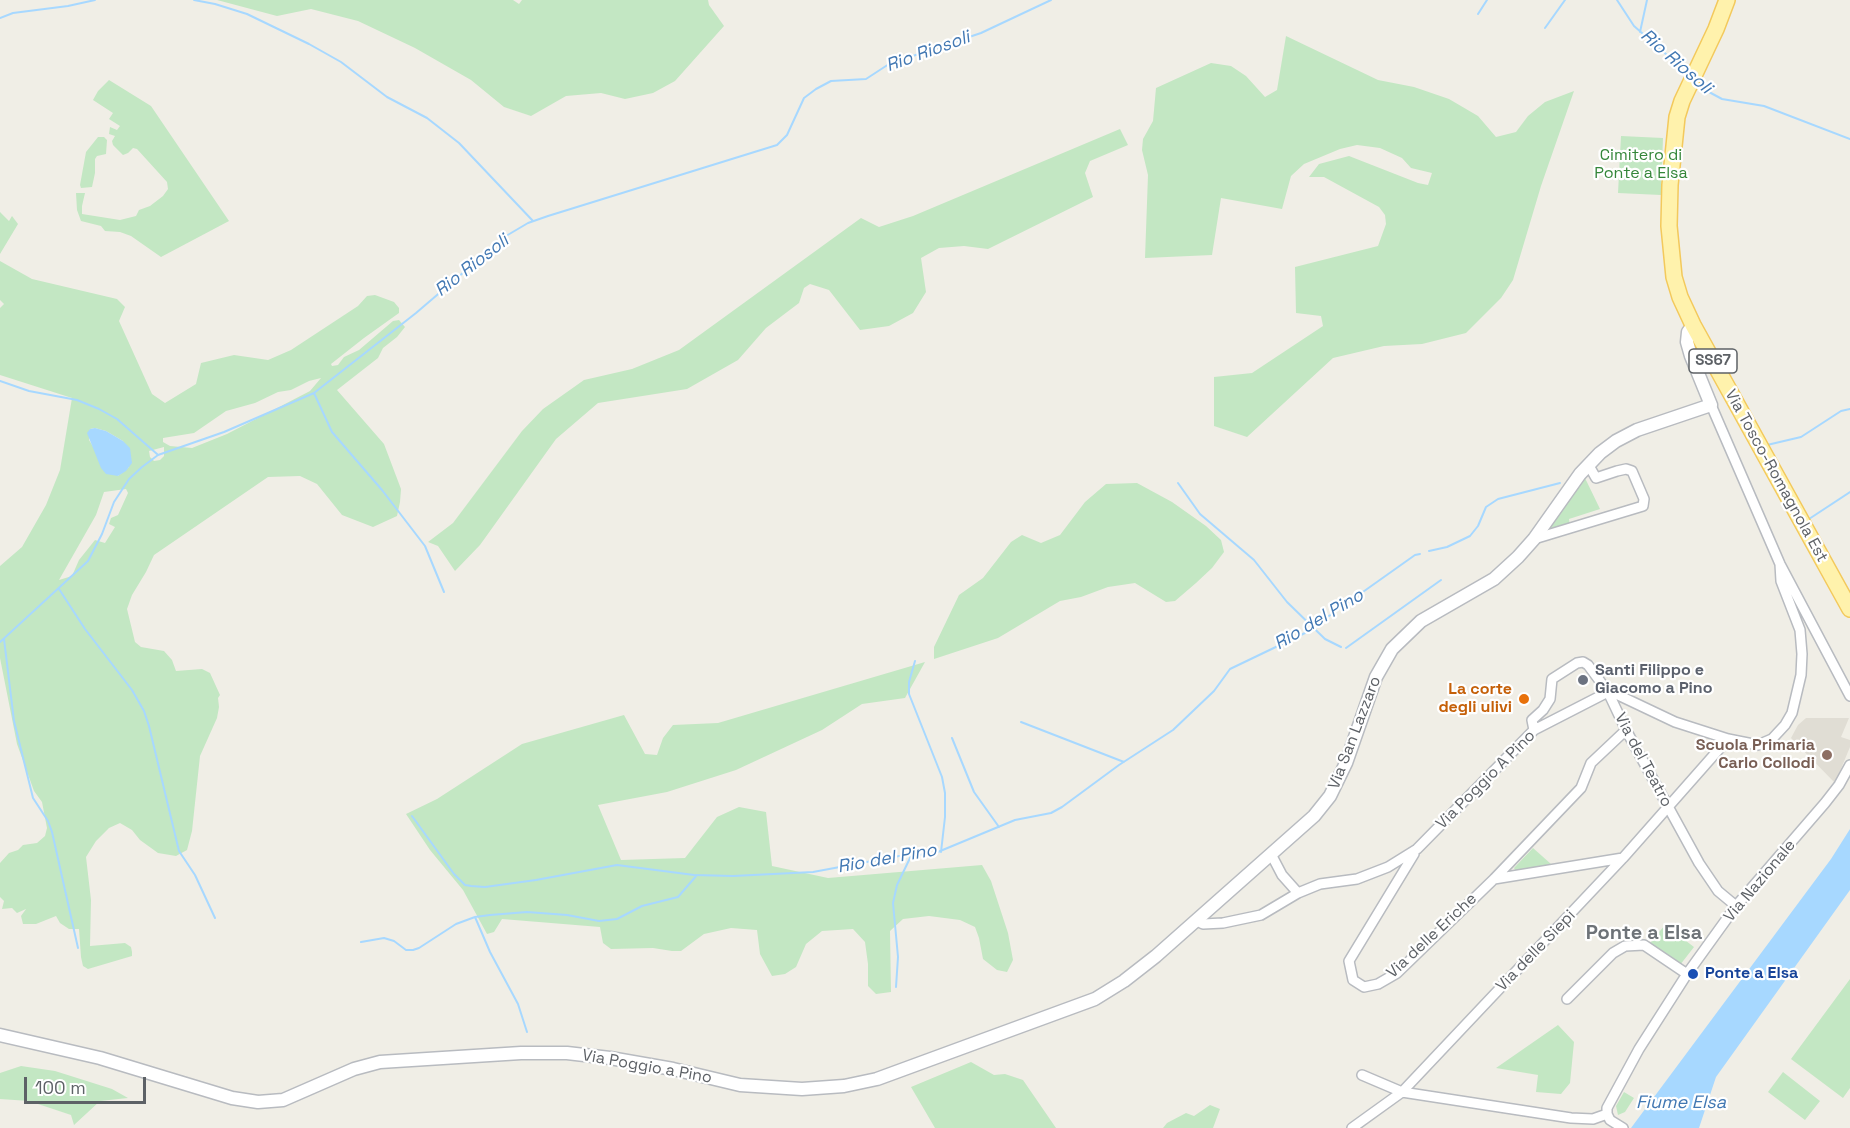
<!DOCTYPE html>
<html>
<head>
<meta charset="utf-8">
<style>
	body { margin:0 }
	#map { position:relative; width:1850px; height:1128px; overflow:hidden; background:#f0eee6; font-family:"Space Grotesk",sans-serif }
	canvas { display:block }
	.scale { position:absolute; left:24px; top:1077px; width:122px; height:27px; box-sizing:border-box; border:3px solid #5d6166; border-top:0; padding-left:8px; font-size:18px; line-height:21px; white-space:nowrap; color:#5d6166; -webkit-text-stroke:4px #fff; paint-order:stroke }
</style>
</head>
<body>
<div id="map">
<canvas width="1850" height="1128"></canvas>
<div class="scale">100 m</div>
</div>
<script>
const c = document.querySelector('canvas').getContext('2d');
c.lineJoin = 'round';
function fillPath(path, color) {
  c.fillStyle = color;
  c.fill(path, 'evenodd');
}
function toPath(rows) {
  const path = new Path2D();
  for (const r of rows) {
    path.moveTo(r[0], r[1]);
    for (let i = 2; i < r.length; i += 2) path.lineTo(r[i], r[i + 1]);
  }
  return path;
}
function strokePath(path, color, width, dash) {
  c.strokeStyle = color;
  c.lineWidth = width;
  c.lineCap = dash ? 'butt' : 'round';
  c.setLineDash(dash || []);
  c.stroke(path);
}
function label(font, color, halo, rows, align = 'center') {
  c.font = font + ' "Space Grotesk",sans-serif';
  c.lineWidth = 4.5;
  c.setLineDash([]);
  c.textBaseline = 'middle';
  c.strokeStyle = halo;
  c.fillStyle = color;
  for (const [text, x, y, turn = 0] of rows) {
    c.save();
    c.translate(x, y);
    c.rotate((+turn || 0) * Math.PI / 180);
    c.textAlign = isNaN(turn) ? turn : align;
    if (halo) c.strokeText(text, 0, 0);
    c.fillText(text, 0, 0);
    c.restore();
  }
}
fillPath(toPath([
	[1806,718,1849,718,1841,737,1850,740,1850,747,1835,783,1791,738,1798,725]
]), '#e0ddd4');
fillPath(toPath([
	[217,0,513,0,519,4,522,0,708,0,709,5,724,26,675,81,653,93,625,99,601,93,566,96,531,116,504,107,471,80,415,48,358,21,311,9,277,16],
	[1286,36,1378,80,1414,87,1449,99,1478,116,1496,137,1516,132,1528,116,1545,102,1574,91,1541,186,1513,280,1501,298,1466,333,1422,344,1384,346,1333,358,1247,437,1214,426,1214,377,1252,373,1323,326,1321,316,1296,313,1295,267,1378,246,1386,224,1385,215,1379,207,1324,177,1309,177,1319,164,1349,156,1418,183,1428,185,1432,173,1411,168,1402,158,1380,148,1357,145,1340,149,1304,164,1291,176,1282,209,1221,198,1212,255,1145,258,1148,175,1142,150,1143,139,1153,121,1156,88,1211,63,1231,66,1246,76,1265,97,1277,90],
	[109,80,151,106,229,221,161,257,131,236,120,232,105,231,101,226,81,221,77,210,76,193,85,193,82,206,82,214,120,220,136,216,139,210,150,206,163,196,168,189,167,182,137,149,133,148,128,153,123,155,113,145,112,141,115,136,109,134,110,127,117,130,120,126,109,119,113,113,93,100,98,91],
	[1120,129,1128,145,1090,161,1085,173,1093,197,988,249,964,246,939,248,921,258,926,292,913,313,889,326,860,330,829,290,810,284,804,288,799,303,766,328,738,360,687,389,598,403,556,439,480,545,455,571,438,546,428,542,453,523,522,431,543,409,584,380,632,369,679,350,861,218,879,227,913,216],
	[1621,136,1663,138,1661,195,1618,193],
	[98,137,104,137,107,140,106,154,97,156,95,159,95,173,92,187,81,188,80,185,86,152],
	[0,212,9,221,12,216,18,224,0,254],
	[0,261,32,279,117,299,125,307,119,321,152,394,165,403,196,384,201,363,234,355,268,360,291,350,358,306,367,296,375,295,394,302,399,308,399,313,364,338,331,364,332,366,338,365,344,357,359,350,393,321,399,320,405,327,397,337,383,348,378,358,337,390,384,444,401,489,400,502,397,516,373,527,342,515,317,484,300,476,268,477,154,555,146,572,132,595,127,609,135,642,141,647,164,651,172,660,176,671,202,669,210,673,220,695,218,698,219,707,217,718,200,756,192,831,187,850,176,856,158,853,140,840,132,830,120,823,109,828,96,841,86,857,91,900,90,946,125,943,131,947,132,952,132,956,88,969,83,966,81,957,79,929,69,929,60,923,56,916,36,924,23,924,21,916,26,909,17,913,12,908,2,909,4,901,0,897,0,863,9,853,18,850,23,845,37,843,45,836,47,828,42,802,34,791,17,744,0,658,0,566,22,547,46,505,60,470,72,398,0,375,0,308,4,304,0,300],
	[321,378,310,391,227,434,192,448,170,446,163,442,163,438,194,433,226,411,255,403,278,392,291,390,309,381],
	[95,428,106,431,123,441,129,467,118,476,94,448,89,440,90,429],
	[164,447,164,456,160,460,154,461,150,457,149,451],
	[126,489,128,493,118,515,111,518,109,524,115,527,105,543,95,540,79,560,72,576,59,580,96,515,104,492],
	[1585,478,1600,509,1569,519,1570,526,1550,530,1550,525],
	[1137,483,1172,502,1206,526,1221,540,1224,552,1212,568,1196,583,1175,601,1166,602,1135,583,1108,587,1081,597,1060,601,998,638,934,659,934,647,959,595,983,578,1011,542,1022,535,1041,543,1060,535,1085,502,1106,484],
	[925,662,905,698,862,704,822,730,736,770,667,792,598,805,621,860,685,858,717,817,739,807,766,812,772,866,828,878,982,865,991,881,1008,933,1013,960,1007,972,997,970,983,959,979,938,975,927,960,920,929,916,903,919,890,931,891,992,876,994,868,986,868,964,865,942,853,929,822,931,806,944,796,967,785,974,772,976,760,954,757,930,731,928,704,934,681,951,672,951,653,948,611,949,603,943,600,927,502,919,494,932,487,934,463,890,430,850,406,814,437,799,522,744,624,715,645,754,657,755,663,738,673,725,718,723],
	[1533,848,1551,864,1518,872,1515,870,1514,868],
	[1665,925,1694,947,1680,965,1650,943],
	[1850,979,1850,1088,1843,1098,1791,1059],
	[1558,1025,1574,1042,1570,1083,1561,1094,1536,1092,1538,1075,1496,1068],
	[971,1062,994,1075,1005,1074,1023,1080,1056,1128,935,1128,911,1087],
	[21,1066,55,1071,112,1089,128,1098,100,1101,74,1125,71,1115,29,1101,0,1099,0,1073],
	[1783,1072,1820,1101,1805,1120,1768,1092],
	[1624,1092,1634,1098,1625,1112,1618,1115,1616,1106],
	[1210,1105,1220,1109,1213,1128,1163,1128,1167,1123,1186,1113,1194,1116]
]), '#c3e7c3');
fillPath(toPath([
	[95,428,106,431,123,441,130,448,132,463,126,471,118,476,106,474,101,468,87,433,90,429],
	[1850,829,1850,890,1716,1077,1699,1128,1631,1128,1831,859]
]), '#a7d8ff');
strokePath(toPath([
	[194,0,215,4,247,14,309,44,341,62,387,97,427,118,459,143,533,221],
	[1617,0,1634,26,1667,55,1687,77],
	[1478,14,1487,0],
	[0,18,13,13,68,6,95,0],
	[1545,28,1565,0],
	[1640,32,1647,0],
	[1696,85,1722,99,1764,106,1850,139],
	[0,381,29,391,77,400,99,409,117,419,157,454],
	[314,393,332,432,382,490,425,546,444,592],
	[1767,445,1801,437,1841,411,1850,409],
	[1178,483,1200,514,1254,560,1287,602,1325,639,1341,647],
	[1809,519,1850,492],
	[1429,551,1447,547,1470,536,1478,526,1486,507,1498,499,1560,483],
	[59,589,85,629,132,690,144,711,149,726,179,851,195,875,215,918],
	[4,639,14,721,33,798,48,821,52,832,78,948],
	[0,642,88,561,102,534,114,502,129,479,142,467,158,455,224,432,314,393,416,313,506,236,528,223,548,216,777,145,787,135,804,98,816,89,831,81,866,79,889,64,981,33,1051,0],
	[1346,648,1441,580],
	[915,661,909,682,909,694,942,777,945,793,945,817,941,852],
	[1021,722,1124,762],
	[952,738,974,792,999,827],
	[412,816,454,874,465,885,471,886,485,887,536,880,617,865,694,875,733,876,813,872,899,856,933,854,1015,820,1051,813,1062,807,1119,765,1173,730,1214,691,1230,669,1305,633,1415,555,1420,554],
	[475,917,490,952,518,1004,527,1032],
	[361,942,384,938,394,941,406,950,413,950,419,948,456,924,475,917,490,915,527,912,567,915,599,921,617,919,642,906,678,897,697,875],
	[896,987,898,957,893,903,897,885,911,856]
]), '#a7d8ff', 2);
const minor = toPath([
	[1711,405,1780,564,1850,696],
	[1534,539,1643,506,1644,499,1632,471,1626,469,1617,471,1596,478,1588,464],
	[1534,730,1532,720,1543,710,1550,699,1552,679,1577,663,1583,662,1588,665,1608,692,1626,730,1699,863,1718,891,1736,906],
	[1271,854,1282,875,1298,893],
	[1414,854,1349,961,1353,980,1364,987,1378,984,1397,973,1494,879,1581,788,1591,763,1626,730],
	[1494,879,1623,858],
	[1197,921,1203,924,1223,923,1261,915,1298,893,1320,884,1357,879,1388,867,1417,849,1534,730,1608,692,1616,694,1675,722,1728,739,1758,745,1772,739,1785,725,1792,713,1801,675,1802,654,1800,630,1781,581,1780,564],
	[1567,999,1613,953,1625,946,1644,945,1687,974],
	[1362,1075,1402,1092,1571,1118,1593,1119,1607,1114],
	[1352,1128,1402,1092,1623,858,1728,739],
	[1623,1128,1610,1120,1607,1114,1607,1108,1639,1049,1687,974,1736,906,1825,803,1839,785,1850,765]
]);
const tertiary = toPath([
	[0,1035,100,1058,232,1098,258,1102,283,1100,354,1069,380,1062,521,1053,567,1053,610,1058,673,1069,740,1085,802,1089,844,1086,877,1079,1095,999,1124,981,1156,956,1314,816,1330,796,1346,763,1376,677,1392,649,1421,621,1494,579,1518,557,1534,539,1580,474,1600,453,1616,441,1637,430,1711,405,1691,356,1687,342,1688,332,1693,325]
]);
const primary = toPath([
	[1727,0,1716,29,1682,101,1677,117,1670,185,1669,226,1674,277,1680,297,1693,325,1850,609]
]);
strokePath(minor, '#b8bbc0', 12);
strokePath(tertiary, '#b8bbc0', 15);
strokePath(primary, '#f3c95c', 18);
strokePath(minor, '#fff', 9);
strokePath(tertiary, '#fff', 12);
strokePath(primary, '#fff2ac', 15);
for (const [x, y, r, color] of [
	[1583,680,6,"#6b7280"],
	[1524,699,6,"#e8710a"],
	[1827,755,6,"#8d6e63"],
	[1693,974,6,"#1a4fb4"]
]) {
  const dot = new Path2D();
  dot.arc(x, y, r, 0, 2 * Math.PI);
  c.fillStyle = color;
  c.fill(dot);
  strokePath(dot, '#fff', 2);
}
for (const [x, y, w] of [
	[1713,361,48]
]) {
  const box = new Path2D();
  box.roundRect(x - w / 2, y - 12, w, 24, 4.5);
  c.fillStyle = '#fff';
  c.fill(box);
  strokePath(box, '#5d6166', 1.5);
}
label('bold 15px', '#5d6166', null, [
	["SS67",1713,361]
]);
label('16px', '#348639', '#fff', [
	["Cimitero di",1641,156],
	["Ponte a Elsa",1641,174]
]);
label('16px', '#5d6166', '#fff', [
	["Via Tosco-Romagnola Est",1776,476,61],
	["Via San Lazzaro",1355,733,-69],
	["Via del Teatro",1643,760,62],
	["Via Poggio A Pino",1486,780,-45],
	["Via Nazionale",1760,881,-50],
	["Via delle Eriche",1432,936,-43],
	["Via delle Siepi",1536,951,-46],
	["Via Poggio a Pino",647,1067,10]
]);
label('bold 16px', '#5b616d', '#fff', [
	["Santi Filippo e",1595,671],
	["Giacomo a Pino",1595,689]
], 'left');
label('bold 16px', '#c56008', '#fff', [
	["La corte",1512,690],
	["degli ulivi",1512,708]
], 'right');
label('bold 16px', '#785e54', '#fff', [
	["Scuola Primaria",1815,746],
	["Carlo Collodi",1815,764]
], 'right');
label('bold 16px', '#164399', '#fff', [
	["Ponte a Elsa",1705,974]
], 'left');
label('italic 18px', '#4278b3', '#fff', [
	["Rio Riosoli",928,52,-20],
	["Rio Riosoli",1676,62,41],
	["Rio Riosoli",472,266,-38],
	["Rio del Pino",1319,620,-31],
	["Rio del Pino",887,859,-10],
	["Fiume Elsa",1681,1103]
]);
label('bold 20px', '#6e7378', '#fff', [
	["Ponte a Elsa",1644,934]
]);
</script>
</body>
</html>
